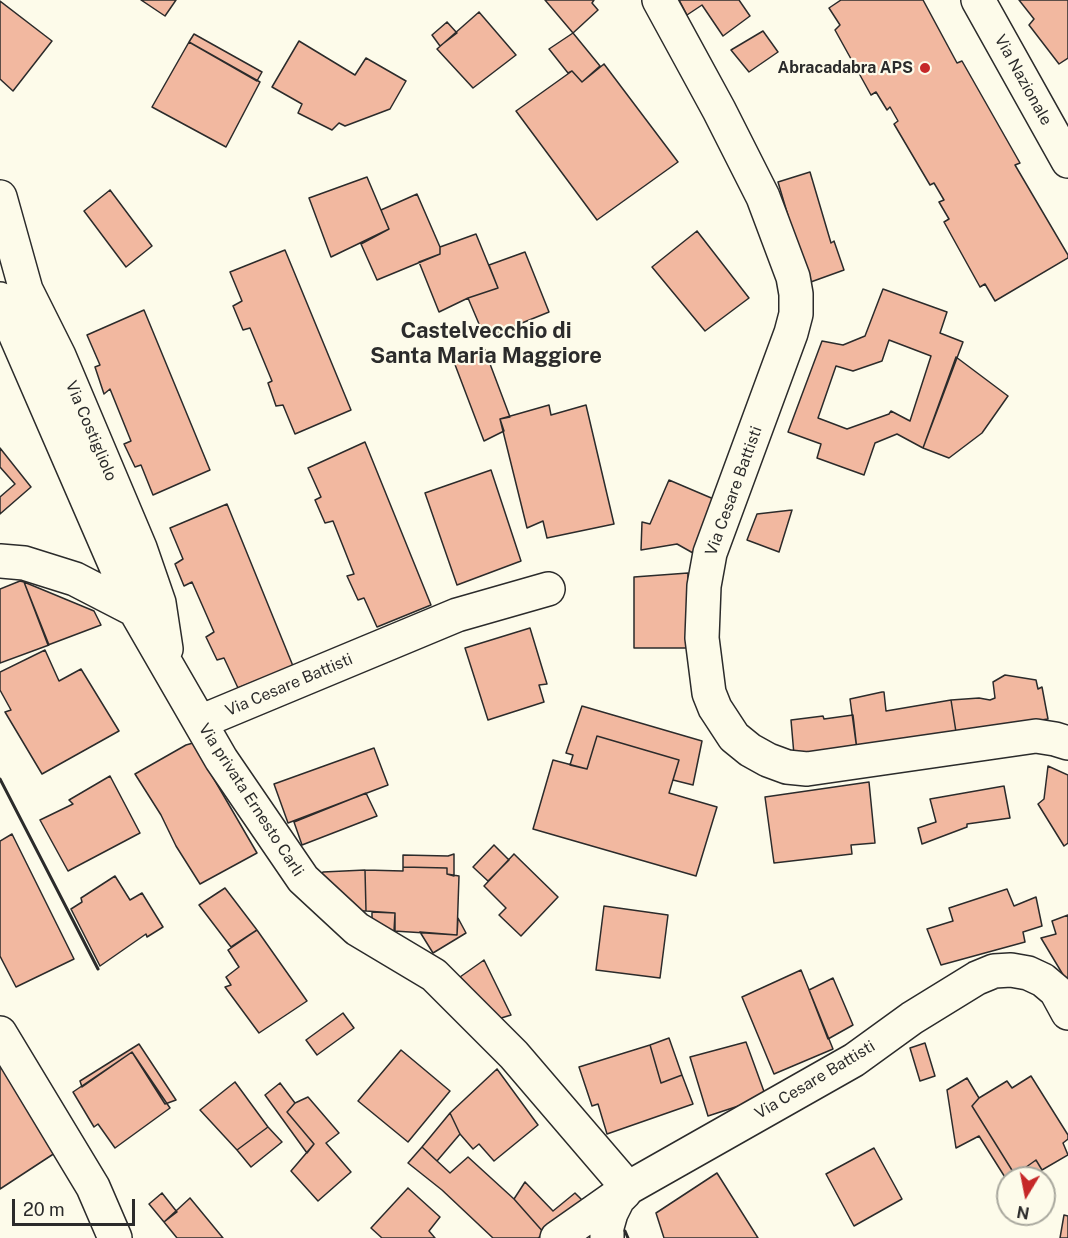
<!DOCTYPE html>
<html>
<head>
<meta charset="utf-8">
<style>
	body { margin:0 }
	#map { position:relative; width:1068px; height:1238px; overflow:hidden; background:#fdfbea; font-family:"Public Sans",sans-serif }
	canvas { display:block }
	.north { position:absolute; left:996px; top:1166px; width:60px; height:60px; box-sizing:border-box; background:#fdfbea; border:2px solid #a9a89e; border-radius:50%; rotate:190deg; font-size:16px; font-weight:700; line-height:24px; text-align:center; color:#2b2b2b }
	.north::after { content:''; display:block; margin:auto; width:21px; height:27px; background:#c62828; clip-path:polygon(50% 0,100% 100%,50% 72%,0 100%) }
	.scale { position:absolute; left:12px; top:1199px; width:123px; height:27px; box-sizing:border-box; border:3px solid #2b2b2b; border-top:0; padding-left:8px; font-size:18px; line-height:21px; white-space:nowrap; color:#2b2b2b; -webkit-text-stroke:4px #fdfbea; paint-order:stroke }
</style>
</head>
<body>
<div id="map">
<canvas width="1068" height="1238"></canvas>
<div class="north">N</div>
<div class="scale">20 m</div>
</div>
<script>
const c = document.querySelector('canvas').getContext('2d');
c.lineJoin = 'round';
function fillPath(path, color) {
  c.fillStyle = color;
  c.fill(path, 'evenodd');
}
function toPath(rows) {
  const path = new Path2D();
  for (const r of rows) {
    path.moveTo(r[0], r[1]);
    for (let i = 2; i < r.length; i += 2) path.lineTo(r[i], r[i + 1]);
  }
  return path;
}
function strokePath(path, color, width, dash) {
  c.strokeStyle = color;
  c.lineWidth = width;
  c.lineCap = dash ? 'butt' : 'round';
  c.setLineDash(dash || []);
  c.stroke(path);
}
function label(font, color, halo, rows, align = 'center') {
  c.font = font + ' "Public Sans",sans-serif';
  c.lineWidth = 4.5;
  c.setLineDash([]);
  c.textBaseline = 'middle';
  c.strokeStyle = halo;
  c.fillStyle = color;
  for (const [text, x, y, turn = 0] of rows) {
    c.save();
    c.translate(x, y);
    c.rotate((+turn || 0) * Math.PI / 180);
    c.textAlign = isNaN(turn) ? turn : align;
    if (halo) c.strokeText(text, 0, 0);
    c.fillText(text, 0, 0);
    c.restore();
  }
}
const building = toPath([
	[141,0,176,0,165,16,141,0],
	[545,0,594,0,592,3,598,10,573,33,545,0],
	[679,0,739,0,750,16,723,36,702,5,687,15,679,0],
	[841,0,923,0,957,63,962,61,1020,163,1015,165,1068,255,1068,258,995,301,985,284,980,287,944,222,949,219,939,202,944,200,934,183,930,185,894,124,898,121,890,107,887,110,876,92,871,95,835,30,840,25,829,8,841,0],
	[1019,0,1068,0,1068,58,1059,64,1029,25,1034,19,1019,0],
	[0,1,52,41,13,91,0,79,0,1],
	[479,12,516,55,473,88,437,49,479,12],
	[447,22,457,33,440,46,432,35,447,22],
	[763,31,778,52,749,72,731,50,763,31],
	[573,33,600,66,582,82,572,71,568,73,549,49,573,33],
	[194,34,262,72,257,81,189,42,194,34],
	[299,41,355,75,366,58,406,81,390,109,345,126,339,123,332,130,298,113,302,104,272,87,299,41],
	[189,42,260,82,226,147,152,107,189,42],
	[604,64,678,162,597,220,516,111,572,71,582,82,604,64],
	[810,172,831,243,834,241,844,270,808,283,778,182,810,172],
	[367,177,389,229,331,257,309,198,367,177],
	[110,190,152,246,126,267,84,211,110,190],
	[417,194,440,247,440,254,377,280,361,244,389,229,381,210,417,194],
	[697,231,749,298,705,331,652,267,697,231],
	[476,234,498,288,468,298,439,312,419,262,440,254,440,247,476,234],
	[285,250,351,410,295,434,283,405,276,406,268,383,272,381,250,328,243,330,233,306,242,301,230,272,285,250],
	[525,252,549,312,485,338,468,298,498,288,489,265,525,252],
	[883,289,947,312,940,333,963,342,923,448,897,434,875,443,864,475,817,458,821,444,788,432,822,341,843,345,865,336,883,289],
	[889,340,931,356,910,421,891,411,889,414,847,429,818,418,836,366,853,371,882,361,889,340],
	[144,310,210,470,153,495,141,465,135,467,124,444,131,441,110,389,104,394,95,367,100,365,87,335,144,310],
	[484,348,510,417,500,419,504,431,484,441,454,362,484,348],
	[956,357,1008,396,982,433,949,458,923,448,956,357],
	[549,405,551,415,586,405,614,524,547,538,543,521,527,528,500,419,549,405],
	[365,442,431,605,377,627,364,598,358,600,347,576,354,574,333,521,325,523,315,500,321,497,308,468,365,442],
	[0,448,31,487,0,514,0,497,15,484,0,467,0,448],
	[491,470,521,561,457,585,425,493,491,470],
	[669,480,716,500,693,553,677,544,641,550,642,522,650,524,669,480],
	[227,504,293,666,238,688,224,658,217,660,206,637,214,632,192,582,184,586,175,564,183,559,170,528,227,504],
	[792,510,779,552,747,540,757,514,792,510],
	[688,573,687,648,634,648,634,577,688,573],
	[20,581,24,582,49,645,0,663,0,589,20,581],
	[24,582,94,611,101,625,48,645,24,582],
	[530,628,547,684,539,685,544,702,488,720,465,648,530,628],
	[45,650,59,681,81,669,119,731,42,774,5,712,11,710,0,690,0,672,45,650],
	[1005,675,1036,680,1038,689,1042,687,1048,719,956,732,951,700,979,698,990,700,995,698,993,682,1005,675],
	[882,692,884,692,886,711,951,700,956,732,857,750,850,699,882,692],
	[582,706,702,741,693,785,673,780,679,760,597,736,587,769,570,765,573,755,566,753,582,706],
	[853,715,857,750,794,755,791,720,823,716,824,719,853,715],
	[597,736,679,760,669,793,717,807,696,876,533,829,553,760,587,769,597,736],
	[193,743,257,853,200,884,176,846,161,815,135,774,186,745,193,743],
	[374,748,388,785,288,823,274,784,374,748],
	[1048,766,1068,775,1068,843,1064,846,1038,804,1044,799,1048,766],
	[110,776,140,833,68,871,40,820,73,804,69,800,110,776],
	[869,782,875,843,851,845,852,854,774,863,765,797,869,782],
	[1004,786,1010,818,967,824,967,827,922,844,918,828,936,822,930,799,1004,786],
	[366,793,377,816,302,845,294,822,366,793],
	[12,834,74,959,16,987,0,956,0,841,12,834],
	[494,845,509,860,488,881,473,867,494,845],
	[454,854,454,876,447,874,447,868,403,867,403,855,448,856,454,854],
	[514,854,558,897,521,936,499,915,506,908,484,886,514,854],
	[403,867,447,868,447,874,459,876,457,935,394,931,395,913,366,911,365,870,403,871,403,867],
	[365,870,366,911,348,911,320,875,323,872,365,870],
	[115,876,130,900,142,893,163,927,147,937,146,934,100,966,71,909,82,902,81,898,115,876],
	[225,888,257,930,231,947,199,905,225,888],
	[1007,889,1014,906,1036,897,1042,926,1023,932,1025,942,941,965,927,929,953,921,949,908,1007,889],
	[604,906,668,915,660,978,596,970,604,906],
	[372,912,395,913,395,933,372,921,372,912],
	[1068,915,1068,983,1041,938,1056,934,1052,921,1068,915],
	[458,918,466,933,433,953,420,932,457,935,458,918],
	[257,930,307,1001,259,1033,225,987,231,985,226,977,239,967,228,950,257,930],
	[484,960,511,1015,498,1019,460,977,484,960],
	[801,970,833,1049,774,1074,742,997,801,970],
	[833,978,853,1025,828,1039,809,990,833,978],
	[343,1013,354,1028,317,1055,306,1040,343,1013],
	[669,1038,682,1075,661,1083,650,1045,669,1038],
	[746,1042,766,1097,708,1116,690,1057,746,1042],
	[925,1043,935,1076,920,1081,910,1048,925,1043],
	[139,1044,176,1100,165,1104,132,1052,82,1087,80,1081,139,1044],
	[650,1045,661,1083,682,1075,693,1104,607,1134,598,1104,592,1106,579,1067,650,1045],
	[401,1050,450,1091,408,1142,358,1101,401,1050],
	[132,1052,170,1108,115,1148,98,1124,94,1127,73,1092,132,1052],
	[0,1062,58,1151,0,1189,0,1062],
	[497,1069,538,1125,494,1161,479,1144,473,1149,460,1134,450,1113,497,1069],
	[1031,1076,1068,1135,1068,1139,1063,1143,1068,1155,1042,1170,1036,1160,1015,1175,972,1106,979,1098,1007,1081,1012,1088,1031,1076],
	[967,1078,979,1098,972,1106,1015,1175,1036,1160,1042,1170,1031,1178,1008,1178,1008,1182,979,1136,956,1148,947,1090,967,1078],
	[235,1082,268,1127,237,1150,200,1110,235,1082],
	[280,1083,295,1103,287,1112,314,1144,307,1153,265,1095,280,1083],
	[308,1097,339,1133,326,1143,351,1172,318,1201,291,1171,314,1144,287,1112,295,1103,308,1097],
	[450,1113,460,1134,437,1161,422,1147,450,1113],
	[268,1127,282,1142,251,1167,237,1150,268,1127],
	[422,1147,450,1173,468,1157,514,1199,545,1234,538,1238,493,1238,442,1190,408,1163,422,1147],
	[874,1148,902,1199,854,1226,826,1174,874,1148],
	[717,1173,758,1238,664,1238,656,1213,717,1173],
	[525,1182,553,1211,575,1193,587,1205,545,1234,514,1199,525,1182],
	[408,1188,440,1217,429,1231,435,1238,382,1238,371,1228,408,1188],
	[162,1193,177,1212,164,1222,149,1204,162,1193],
	[190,1198,223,1238,177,1238,164,1222,190,1198],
	[1064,1215,1068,1216,1068,1238,1060,1238,1064,1215]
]);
fillPath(building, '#f2b8a0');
strokePath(building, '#2b2b2b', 1.5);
const minor = toPath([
	[659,0,719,110,763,197,793,277,796,294,796,314,791,333,710,553,704,586,702,638,709,693,715,708,734,737,750,750,768,760,787,767,807,769,1036,736,1055,739,1068,743],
	[0,197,26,290,59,356,140,548,159,603,166,649],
	[0,299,135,610,221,759,303,879,357,929,434,975,514,1055,628,1188],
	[0,561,24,563,75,579,135,610],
	[200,722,457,615,548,589],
	[0,1033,93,1187,115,1238],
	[557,1238,628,1188,854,1060,912,1018,977,978,994,971,1011,970,1028,973,1043,980,1056,991,1068,1013],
	[607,1238,607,1227,611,1213,618,1199,625,1192]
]);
const major = toPath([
	[978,0,1068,161]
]);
strokePath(minor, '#2b2b2b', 36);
strokePath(major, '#2b2b2b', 36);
strokePath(minor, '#fdfbea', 33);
strokePath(major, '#fdfbea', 33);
strokePath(toPath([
	[0,779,98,969],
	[625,1231,628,1238]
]), '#2b2b2b', 3);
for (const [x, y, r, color] of [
	[925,68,6,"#c62828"]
]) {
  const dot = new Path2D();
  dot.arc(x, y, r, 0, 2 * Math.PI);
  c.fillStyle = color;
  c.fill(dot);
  strokePath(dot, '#fdfbea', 2);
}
label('bold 16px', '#2b2b2b', '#fdfbea', [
	["Abracadabra APS",913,68]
], 'right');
label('16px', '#2b2b2b', '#fdfbea', [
	["Via Nazionale",1023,80,61],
	["Via Costigliolo",91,431,67],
	["Via Cesare Battisti",734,491,-70],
	["Via Cesare Battisti",289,685,-23],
	["Via privata Ernesto Carli",251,800,57],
	["Via Cesare Battisti",815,1080,-31]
]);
label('bold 22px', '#2b2b2b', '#fdfbea', [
	["Castelvecchio di",486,331],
	["Santa Maria Maggiore",486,356]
]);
</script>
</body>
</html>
